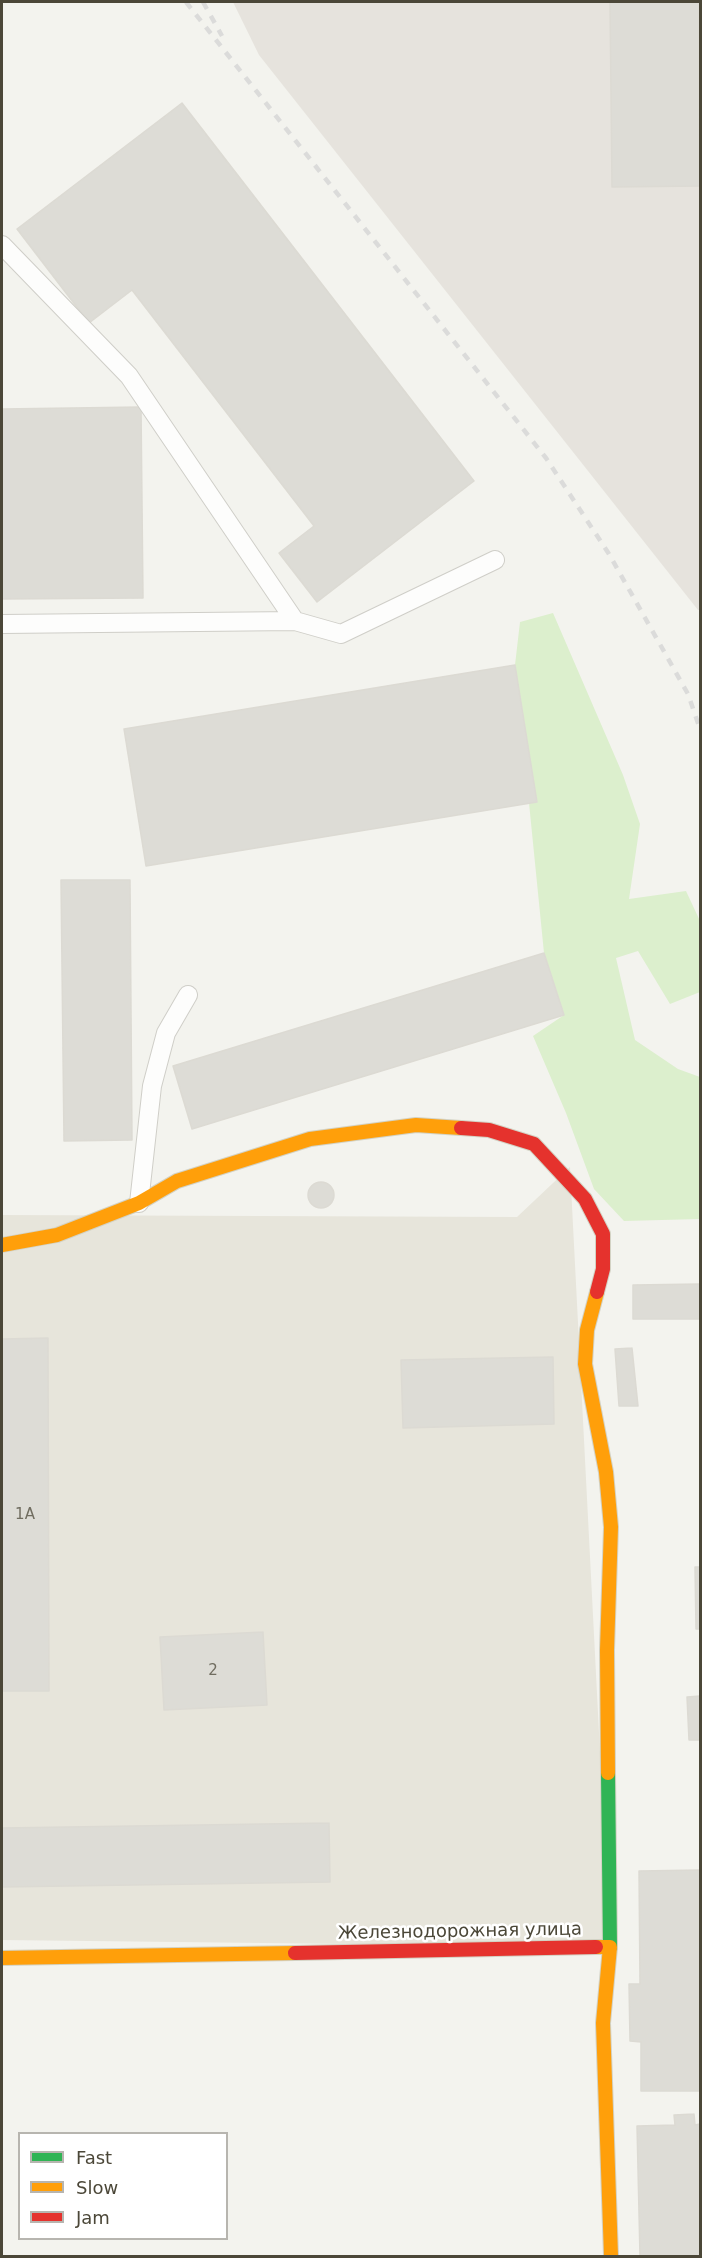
<!DOCTYPE html>
<html>
<head>
<meta charset="utf-8">
<style>
	body { margin:0 }
	#map { position:relative; width:702px; height:2258px; overflow:hidden; background:#f3f3ee; font-family:"DejaVu Sans",sans-serif }
	canvas { display:block }
	.frame { position:absolute; inset:0; border:3px solid #4b4738; pointer-events:none }
	.legend { position:absolute; left:18px; top:2132px; width:210px; height:108px; box-sizing:border-box; background:#fff; border:2px solid #b7b5af; margin:0; padding:8px 10px; list-style:none; font-size:18px; color:#4b4738 }
	.legend li { display:flex; align-items:center; gap:12px; height:30px }
	.legend b { width:30px; border:2px solid #b7b5af }
</style>
</head>
<body>
<div id="map">
<canvas width="702" height="2258"></canvas>
<div class="frame"></div>
<ul class="legend">
<li><b style="height:8px;background:#30b455"></b>Fast</li>
<li><b style="height:8px;background:#ff9f0a"></b>Slow</li>
<li><b style="height:8px;background:#e5322d"></b>Jam</li>
</ul>
</div>
<script>
const c = document.querySelector('canvas').getContext('2d');
c.lineJoin = 'round';
function fillPath(path, color) {
  c.fillStyle = color;
  c.fill(path, 'evenodd');
}
function toPath(rows) {
  const path = new Path2D();
  for (const r of rows) {
    if (r.length === 3) {
      path.moveTo(r[0] + r[2], r[1]);
      path.arc(r[0], r[1], r[2], 0, 2 * Math.PI);
      continue;
    }
    path.moveTo(r[0], r[1]);
    for (let i = 2; i < r.length; i += 2) path.lineTo(r[i], r[i + 1]);
  }
  return path;
}
function strokePath(path, color, width, dash) {
  c.strokeStyle = color;
  c.lineWidth = width;
  c.lineCap = dash ? 'butt' : 'round';
  c.setLineDash(dash || []);
  c.stroke(path);
}
function label(font, color, halo, rows, align = 'center') {
  c.font = font + ' "DejaVu Sans",sans-serif';
  c.lineWidth = 5;
  c.setLineDash([]);
  c.textBaseline = 'middle';
  c.strokeStyle = halo;
  c.fillStyle = color;
  for (const [text, x, y, turn = 0] of rows) {
    c.save();
    c.translate(x, y);
    c.rotate((+turn || 0) * Math.PI / 180);
    c.textAlign = isNaN(turn) ? turn : align;
    if (halo) c.strokeText(text, 0, 0);
    c.fillText(text, 0, 0);
    c.restore();
  }
}
fillPath(toPath([
	[570,1167,610,1947,2,1940,2,1215,517,1217]
]), '#e7e5db');
fillPath(toPath([
	[233,2,700,2,700,610,698,610,259,55]
]), '#e6e3dd');
fillPath(toPath([
	[553,613,623,775,640,824,629,899,686,891,700,921,700,992,670,1004,638,951,616,958,635,1040,678,1069,700,1077,700,1219,624,1221,594,1189,566,1113,533,1036,564,1015,544,953,529,803,537,802,515,665,520,622]
]), '#dcefcd');
const building = toPath([
	[610,2,699,2,700,186,612,187,610,2],
	[182,103,474,481,317,602,279,553,314,526,132,290,89,323,17,229,182,103],
	[141,407,143,598,2,599,2,409,141,407],
	[515,665,537,802,146,866,124,729,515,665],
	[61,880,130,880,132,1140,64,1141,61,880],
	[544,953,564,1015,192,1129,173,1066,544,953],
	[321,1195,13],
	[700,1284,700,1319,633,1319,633,1285,700,1284],
	[48,1338,49,1691,2,1691,2,1339,48,1338],
	[632,1348,638,1406,619,1406,615,1349,632,1348],
	[553,1357,554,1424,403,1428,401,1360,553,1357],
	[695,1567,700,1567,700,1629,696,1629,695,1567],
	[263,1632,267,1705,164,1710,160,1637,263,1632],
	[700,1696,700,1740,689,1740,687,1697,700,1696],
	[329,1823,330,1882,2,1887,2,1828,329,1823],
	[700,1870,700,2091,641,2091,641,2042,630,2041,629,1984,640,1984,639,1871,700,1870],
	[694,2114,695,2125,700,2124,700,2256,640,2256,637,2126,675,2125,674,2115,694,2114]
]);
fillPath(building, '#dddcd6');
strokePath(building, '#dcdad3', 1.5);
const lane = toPath([
	[2,245,129,376,295,621],
	[2,624,295,621,341,634,495,560],
	[139,1203,152,1086,166,1033,188,995]
]);
const fast = toPath([
	[608,1773,610,1947]
]);
const slow = toPath([
	[2,1245,57,1235,139,1203,177,1181,310,1139,416,1125,461,1128],
	[597,1292,587,1330,585,1364,606,1472,611,1527,607,1650,608,1773],
	[596,1947,610,1947,603,2023,611,2256],
	[2,1958,295,1953]
]);
const jam = toPath([
	[461,1128,489,1130,534,1144,585,1199,603,1234,603,1269,597,1292],
	[295,1953,596,1947]
]);
strokePath(lane, '#cfcec8', 20);
strokePath(fast, '#d3d2c4', 16);
strokePath(slow, '#d3d2c4', 16);
strokePath(jam, '#d3d2c4', 16);
strokePath(lane, '#fdfdfc', 18);
strokePath(fast, '#30b455', 14);
strokePath(slow, '#ff9f0a', 14);
strokePath(jam, '#e5322d', 14);
strokePath(toPath([
	[186,2,546,458,609,554,688,694,700,729],
	[203,2,222,36]
]), '#dbdbda', 4.5, [8, 8]);
label('15px', '#706d60', null, [
	["1А",25,1515],
	["2",213,1671]
]);
label('18px', '#4b4738', '#fff', [
	["Железнодорожная улица",460,1932,-1]
]);
</script>
</body>
</html>
